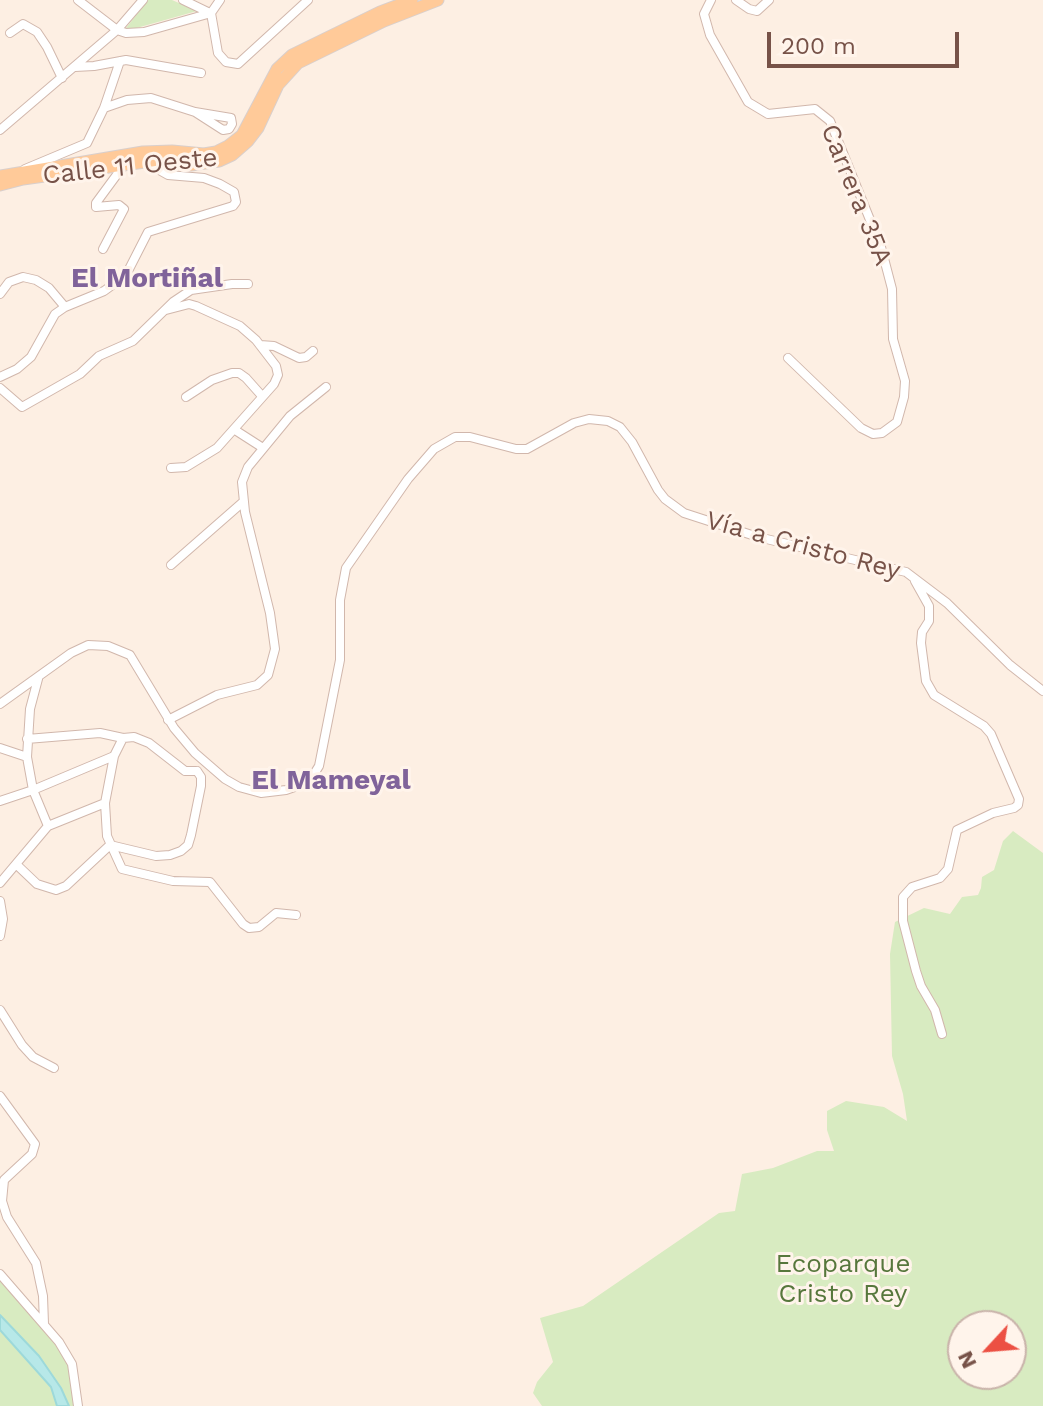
<!DOCTYPE html>
<html>
<head>
<meta charset="utf-8">
<style>
	body { margin:0 }
	#map { position:relative; width:1043px; height:1406px; overflow:hidden; background:#fdefe3; font-family:"Work Sans",sans-serif }
	canvas { display:block }
	.north { position:absolute; left:947px; top:1310px; width:80px; height:80px; box-sizing:border-box; background:#fff4eb; border:2px solid #c9b3aa; border-radius:50%; rotate:244deg; font-size:22px; font-weight:700; line-height:32px; text-align:center; color:#775248 }
	.north::after { content:''; display:block; margin:auto; width:28px; height:36px; background:#ec5043; clip-path:polygon(50% 0,100% 100%,50% 72%,0 100%) }
	.scale { position:absolute; left:767px; top:32px; width:192px; height:36px; box-sizing:border-box; border:4px solid #775248; border-top:0; padding-left:10px; font-size:24px; line-height:28px; white-space:nowrap; color:#775248; -webkit-text-stroke:6px #fff4eb; paint-order:stroke }
</style>
</head>
<body>
<div id="map">
<canvas width="1043" height="1406"></canvas>
<div class="north">N</div>
<div class="scale">200 m</div>
</div>
<script>
const c = document.querySelector('canvas').getContext('2d');
c.lineJoin = 'round';
function fillPath(path, color) {
  c.fillStyle = color;
  c.fill(path, 'evenodd');
}
function toPath(rows) {
  const path = new Path2D();
  for (const r of rows) {
    path.moveTo(r[0], r[1]);
    for (let i = 2; i < r.length; i += 2) path.lineTo(r[i], r[i + 1]);
  }
  return path;
}
function strokePath(path, color, width, dash) {
  c.strokeStyle = color;
  c.lineWidth = width;
  c.lineCap = dash ? 'butt' : 'round';
  c.setLineDash(dash || []);
  c.stroke(path);
}
function label(font, color, halo, rows, align = 'center') {
  c.font = font + ' "Work Sans",sans-serif';
  c.lineWidth = 6;
  c.setLineDash([]);
  c.textBaseline = 'middle';
  c.strokeStyle = halo;
  c.fillStyle = color;
  for (const [text, x, y, turn = 0] of rows) {
    c.save();
    c.translate(x, y);
    c.rotate((+turn || 0) * Math.PI / 180);
    c.textAlign = isNaN(turn) ? turn : align;
    if (halo) c.strokeText(text, 0, 0);
    c.fillText(text, 0, 0);
    c.restore();
  }
}
fillPath(toPath([
	[148,0,172,0,197,11,133,29,126,28],
	[1013,831,1043,853,1043,1406,542,1406,533,1393,537,1382,553,1362,540,1318,583,1306,719,1213,735,1211,742,1174,773,1168,817,1151,834,1151,827,1130,827,1111,846,1101,884,1107,907,1121,903,1094,892,1056,890,954,895,922,924,908,950,914,962,897,978,895,981,888,982,877,994,870,1003,841],
	[963,1326,1011,1326,1011,1374,963,1374],
	[0,1274,72,1364,75,1386,73,1406,69,1406,61,1388,39,1356,0,1315],
	[0,1330,51,1387,57,1406,0,1406]
]), '#d8ebc1');
const water = toPath([
	[0,1315,39,1356,61,1388,69,1406,57,1406,51,1387,0,1330,0,1315]
]);
fillPath(water, '#b7e8e8');
strokePath(water, '#9dd9da', 2);
const minor = toPath([
	[78,0,117,30,126,33,144,32,211,13],
	[183,0,210,13],
	[711,0,704,14,710,35,748,102,768,114,815,109,830,121,881,247,892,289,893,339,905,381,904,397,897,422,882,433,873,434,861,428,788,358],
	[736,0,749,9,757,11,769,0],
	[211,13,218,53,226,62,238,64,308,0],
	[211,13,220,0],
	[10,33,23,24,37,32,47,47,62,78],
	[75,67,94,66,126,60,201,73],
	[104,108,127,100,151,98,195,112,223,130,229,129,232,124,231,118,195,112],
	[0,130,117,30,143,0],
	[25,169,87,143,104,108,120,61],
	[96,207,119,205,124,209,103,249],
	[96,207,96,203,124,165],
	[0,294,9,282,23,277,36,280,49,288,65,307],
	[166,310,189,304,196,306,240,326,256,340,276,366,278,375,274,384,217,448,186,467,171,468],
	[260,345,274,346,299,358,306,357,313,351],
	[0,377,17,369,31,357,55,314,65,307,104,291,126,275,148,232,233,206,236,202,234,192,220,184,204,178,168,175,145,162],
	[0,388,22,407,80,374,99,356,133,341,173,302,191,290,232,284,248,284],
	[186,397,212,380,232,373,239,373,246,378,262,396],
	[235,430,263,448],
	[171,565,243,502],
	[915,581,929,606,929,621,922,632,921,643,926,681,934,695,984,726,991,734,1019,799,1018,805,1014,808,993,813,957,830,948,869,940,878,912,887,903,897,903,921,916,971,921,986,935,1010,942,1034],
	[38,679,30,709,27,757,33,790,48,826],
	[0,704,71,653,88,645,108,646,130,655,174,728,195,753,225,779,239,787,261,793,286,790,309,782,319,766,340,660,340,600,346,568,408,479,434,449,455,437,470,437,516,449,527,449,574,423,589,419,608,421,620,427,632,442,658,490,665,499,684,513,758,537,906,572,947,603,1010,665,1043,691],
	[168,720,217,695,257,685,268,675,275,649,270,613,245,512,242,482,248,467,290,416,326,387],
	[123,738,114,756,105,803,107,836,122,869,173,881,210,882,243,924,249,928,259,927,276,913,296,915],
	[27,739,100,733,123,738,134,737,149,743,185,771,197,771],
	[0,748,27,757],
	[0,801,33,790,114,756],
	[110,845,156,856,170,855,181,851,188,845,191,835,201,786,201,777,197,771],
	[17,865,37,884,56,890,66,886,110,845],
	[0,883,48,826,105,803],
	[0,901,3,919,0,936],
	[0,1010,22,1045,33,1057,54,1068],
	[0,1096,35,1144,32,1154,4,1180,2,1201,7,1217,36,1263,43,1296,44,1324],
	[0,1274,59,1342,72,1364,78,1406]
]);
const major = toPath([
	[0,176,143,152,172,151,204,154,216,152,228,146,242,135,277,69,292,55,380,12,412,0],
	[0,185,23,179,159,160,191,165,219,161,232,155,248,141,258,128,278,85,298,63,384,21,438,0]
]);
strokePath(minor, '#d1b7ac', 10);
strokePath(major, '#d9cfcc', 13);
strokePath(minor, '#fff', 8);
strokePath(major, '#ffca99', 11);
label('26px', '#775248', '#fff4eb', [
	["Calle 11 Oeste",130,167,-6],
	["Carrera 35A",856,195,68],
	["Vía a Cristo Rey",803,546,15]
]);
label('26px', '#57773c', '#fff4eb', [
	["Ecoparque",843,1264],
	["Cristo Rey",843,1294]
]);
label('bold 28px', '#80639a', '#fff4eb', [
	["El Mortiñal",147,279],
	["El Mameyal",331,781]
]);
</script>
</body>
</html>
